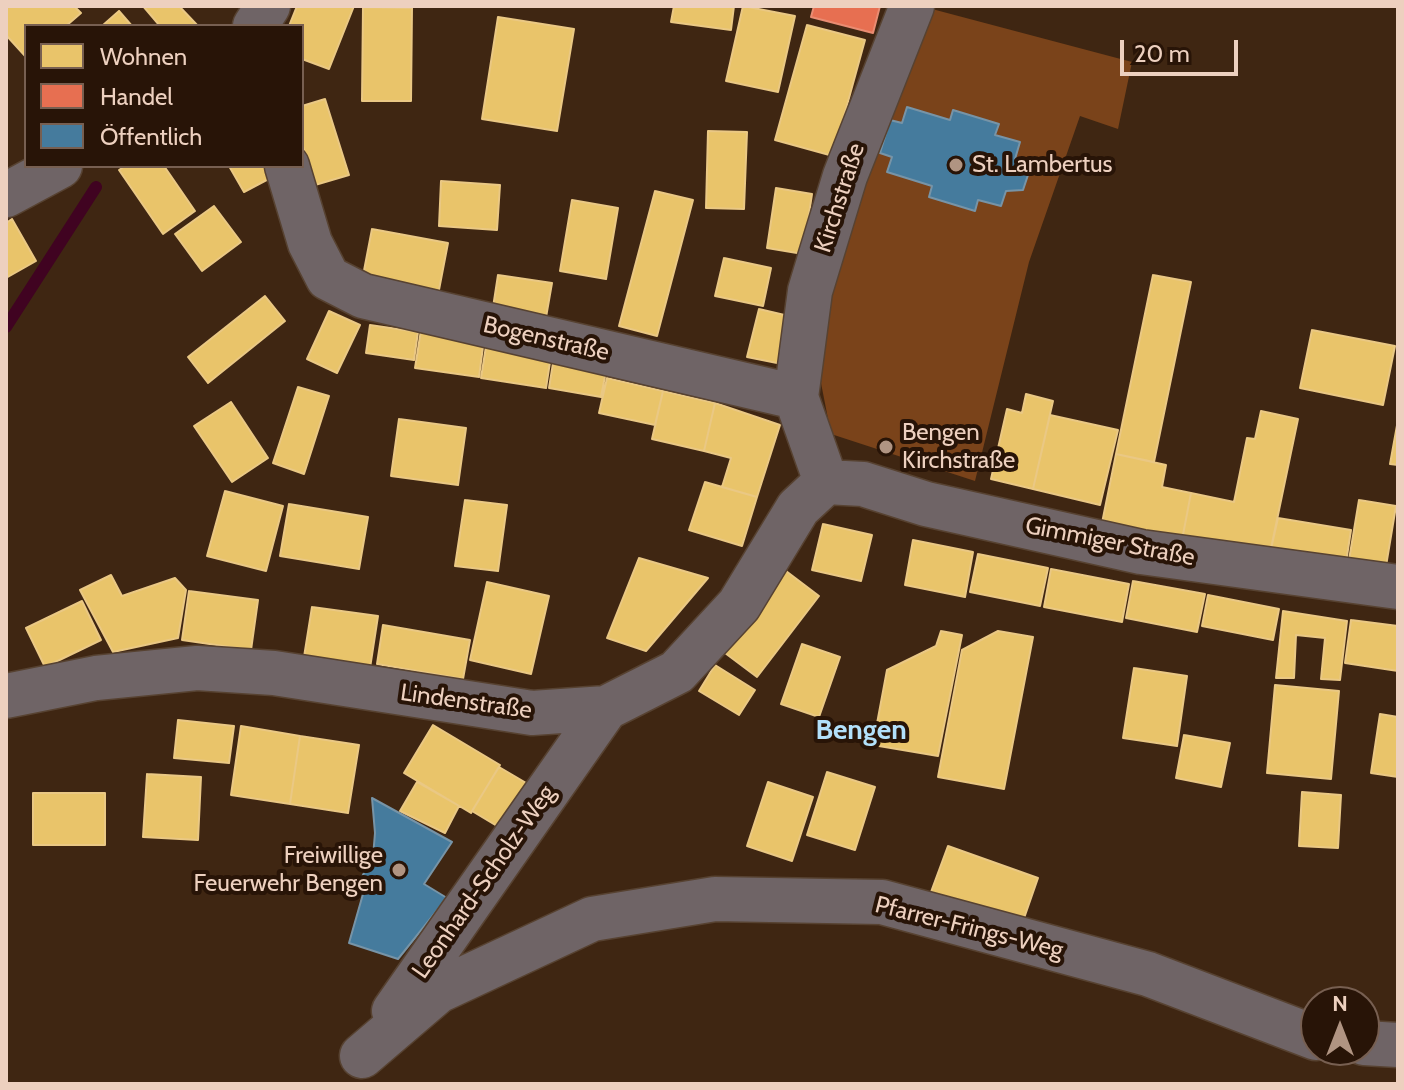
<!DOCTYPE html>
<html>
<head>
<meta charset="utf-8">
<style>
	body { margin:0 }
	#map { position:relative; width:1404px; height:1090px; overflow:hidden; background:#3f2612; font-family:Cabin,sans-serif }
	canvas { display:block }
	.frame { position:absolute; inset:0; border:8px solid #edd0bf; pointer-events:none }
	.legend { position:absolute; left:24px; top:24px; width:280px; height:144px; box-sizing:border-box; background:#281407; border:2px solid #775f51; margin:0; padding:10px 14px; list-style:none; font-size:24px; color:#edd0bf }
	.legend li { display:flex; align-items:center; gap:16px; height:40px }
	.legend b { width:40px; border:2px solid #775f51 }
	.north { position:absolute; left:1300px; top:986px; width:80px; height:80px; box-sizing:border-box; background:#281407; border:2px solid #775f51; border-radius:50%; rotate:0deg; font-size:22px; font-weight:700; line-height:32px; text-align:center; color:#edd0bf }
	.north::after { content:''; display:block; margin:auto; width:28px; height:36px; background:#b09482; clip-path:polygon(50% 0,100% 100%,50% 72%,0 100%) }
	.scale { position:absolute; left:1120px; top:40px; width:118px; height:36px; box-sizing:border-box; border:4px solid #edd0bf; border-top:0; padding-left:10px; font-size:24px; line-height:28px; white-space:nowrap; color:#edd0bf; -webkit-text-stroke:6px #281407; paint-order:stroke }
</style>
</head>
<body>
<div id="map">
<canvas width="1404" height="1090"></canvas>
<div class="frame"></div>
<ul class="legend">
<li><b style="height:22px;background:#e9c46a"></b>Wohnen</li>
<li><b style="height:22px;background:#e76f51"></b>Handel</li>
<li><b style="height:22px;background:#457b9d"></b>Öffentlich</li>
</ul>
<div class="north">N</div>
<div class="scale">20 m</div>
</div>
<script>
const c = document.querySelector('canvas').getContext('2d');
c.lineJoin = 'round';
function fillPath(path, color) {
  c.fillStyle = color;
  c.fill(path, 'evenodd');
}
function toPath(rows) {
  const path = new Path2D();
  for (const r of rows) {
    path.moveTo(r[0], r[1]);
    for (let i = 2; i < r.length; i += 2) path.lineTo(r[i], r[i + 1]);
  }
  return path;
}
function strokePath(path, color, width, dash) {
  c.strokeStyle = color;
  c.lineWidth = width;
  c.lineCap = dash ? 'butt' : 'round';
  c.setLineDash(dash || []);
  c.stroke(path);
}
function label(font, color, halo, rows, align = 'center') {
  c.font = font + ' Cabin,sans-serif';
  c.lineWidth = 8;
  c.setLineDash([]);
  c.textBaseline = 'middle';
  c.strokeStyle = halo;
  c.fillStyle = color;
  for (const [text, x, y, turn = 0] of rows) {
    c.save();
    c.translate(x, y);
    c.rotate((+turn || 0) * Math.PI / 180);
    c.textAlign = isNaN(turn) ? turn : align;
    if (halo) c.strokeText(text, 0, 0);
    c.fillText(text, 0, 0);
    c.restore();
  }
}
fillPath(toPath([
	[932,9,1132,62,1118,129,1080,116,1029,262,975,481,831,434,821,383,832,276,851,202]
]), '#7a431a');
const homes = toPath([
	[6,6,74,6,81,13,66,26,26,26,26,57,6,35,6,6],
	[143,6,179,6,198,26,160,26,143,6],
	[297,6,354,6,329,69,302,59,302,26,289,26,297,6],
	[674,6,734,6,731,30,671,22,674,6],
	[743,6,795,16,778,92,726,81,743,6],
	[363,7,412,8,411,101,362,101,363,7],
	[119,11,132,26,102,26,119,11],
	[498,17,574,29,557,131,482,119,498,17],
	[807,25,865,40,833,156,775,140,807,25],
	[325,99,349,175,315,185,302,143,302,106,325,99],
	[708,131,747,132,744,209,706,208,708,131],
	[125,166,164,166,195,211,163,234,119,170,125,166],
	[229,166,274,166,278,174,244,192,229,166],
	[441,181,500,185,497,230,439,226,441,181],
	[776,188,812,194,803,254,767,248,776,188],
	[655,191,693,200,657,336,619,326,655,191],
	[572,200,618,208,606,279,560,271,572,200],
	[214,206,241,242,202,271,175,234,214,206],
	[12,219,36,261,6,278,6,223,12,219],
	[372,229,448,243,438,295,362,281,372,229],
	[724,258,771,268,763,306,715,296,724,258],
	[498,275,552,283,545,323,492,314,498,275],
	[1153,275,1191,282,1154,462,1116,454,1153,275],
	[265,296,285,321,208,383,188,357,265,296],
	[759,309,793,317,782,364,747,357,759,309],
	[329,311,360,325,337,373,307,359,329,311],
	[370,325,418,332,414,360,366,353,370,325],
	[421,330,484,339,479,377,415,368,421,330],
	[1312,330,1395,346,1383,405,1300,388,1312,330],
	[487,340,552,349,546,388,481,378,487,340],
	[555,351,608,361,601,397,549,388,555,351],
	[607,378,663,391,655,425,599,413,607,378],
	[298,387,329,396,304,474,273,463,298,387],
	[663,391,715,403,704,451,652,439,663,391],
	[1026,394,1053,401,1033,489,991,479,1007,409,1022,413,1026,394],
	[231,402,268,458,232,482,194,426,231,402],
	[715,403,780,425,757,497,722,487,731,458,704,451,715,403],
	[1261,411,1298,419,1269,558,1182,540,1191,493,1234,502,1247,438,1255,439,1261,411],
	[1050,415,1118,430,1100,505,1033,489,1050,415],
	[399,419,466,428,458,485,391,476,399,419],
	[1398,420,1398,465,1390,464,1398,420],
	[1116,454,1166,465,1162,487,1191,493,1182,540,1102,523,1116,454],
	[705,482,757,497,742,546,689,530,705,482],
	[225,491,283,506,266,571,207,556,225,491],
	[465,500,507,505,498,571,455,566,465,500],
	[1359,500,1396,506,1385,572,1348,566,1359,500],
	[289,504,368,517,359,569,280,556,289,504],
	[1278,518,1351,530,1345,569,1269,558,1278,518],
	[823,524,872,535,861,581,812,570,823,524],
	[913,540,973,552,965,597,905,585,913,540],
	[978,554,1048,568,1040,606,970,592,978,554],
	[639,558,708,578,646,651,607,638,639,558],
	[1051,569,1129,584,1122,622,1044,607,1051,569],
	[786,571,819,596,757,677,725,653,786,571],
	[111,575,122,596,175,578,186,590,178,638,113,652,80,590,111,575],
	[1133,581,1205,594,1197,632,1126,618,1133,581],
	[487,582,549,596,531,674,470,660,487,582],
	[189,591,258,600,251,650,182,640,189,591],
	[1208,595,1279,609,1273,640,1202,626,1208,595],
	[82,601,101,640,45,667,26,628,82,601],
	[312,607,378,616,370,668,304,657,312,607],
	[1283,611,1347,621,1340,680,1321,679,1325,638,1296,635,1294,678,1276,678,1283,611],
	[1351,620,1398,626,1398,671,1345,663,1351,620],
	[383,625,470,640,463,679,377,664,383,625],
	[941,631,962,635,938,756,873,745,887,670,936,646,941,631],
	[998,631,1033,637,1004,789,938,777,962,650,998,631],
	[802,644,840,657,819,717,781,704,802,644],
	[715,665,755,690,739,715,699,691,715,665],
	[1134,668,1187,676,1177,746,1123,738,1134,668],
	[1275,685,1339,691,1331,779,1267,773,1275,685],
	[1380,714,1398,717,1398,777,1371,773,1380,714],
	[178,720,234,726,229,763,174,758,178,720],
	[433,725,500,765,471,813,404,773,433,725],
	[241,726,300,736,290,804,231,795,241,726],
	[1184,735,1230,743,1221,787,1176,778,1184,735],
	[300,736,359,745,348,813,290,804,300,736],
	[499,767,533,787,507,832,472,811,499,767],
	[827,772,875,787,855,850,807,835,827,772],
	[147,774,201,777,198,840,143,837,147,774],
	[417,782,459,806,445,833,400,811,417,782],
	[768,782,813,797,792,861,747,846,768,782],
	[1302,792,1341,795,1338,848,1299,846,1302,792],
	[33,793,105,793,105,845,33,845,33,793],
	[948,846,1038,878,1022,924,931,892,948,846]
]);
fillPath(homes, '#e9c46a');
strokePath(homes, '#eac884', 2);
const shops = toPath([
	[814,6,880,6,873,33,811,17,814,6]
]);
fillPath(shops, '#e76f51');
strokePath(shops, '#e98c72', 2);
const public = toPath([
	[907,107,950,120,953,110,999,124,995,135,1020,142,1015,159,1029,172,1023,190,1006,191,1001,206,978,200,975,211,929,197,932,186,887,172,892,157,880,153,890,120,902,123,907,107],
	[372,798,452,842,424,884,447,898,398,959,349,943,363,894,355,889,373,857,375,833,372,798]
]);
fillPath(public, '#457b9d');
strokePath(public, '#7794a7', 2);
strokePath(toPath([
	[6,327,96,187]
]), '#400321', 12);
const minor = toPath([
	[255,26,268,6],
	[287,166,310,243,328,278,363,296,796,397,826,482],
	[6,195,60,166],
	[796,397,810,291,845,176,912,6],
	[826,482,863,484,926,504,1141,552,1398,587],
	[6,696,96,678,197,668,274,673,532,713,606,708,677,672,739,605,798,508,826,482],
	[394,1011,606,708],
	[1364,1043,1398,1045],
	[362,1056,438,991,592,919,715,899,882,902,1148,974,1316,1038]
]);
strokePath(minor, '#574231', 47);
strokePath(minor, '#6f6466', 44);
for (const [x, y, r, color] of [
	[956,165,8,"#b09482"],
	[886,447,8,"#b09482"],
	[399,870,8,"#b09482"]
]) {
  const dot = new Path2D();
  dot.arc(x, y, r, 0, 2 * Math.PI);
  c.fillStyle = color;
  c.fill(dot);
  strokePath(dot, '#281407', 3);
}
label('24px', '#edd0bf', '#281407', [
	["St. Lambertus",972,165],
	["Bengen",902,433],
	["Kirchstraße",902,461],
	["Freiwillige",383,856,"right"],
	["Feuerwehr Bengen",383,884,"right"]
], 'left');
label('24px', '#edd0bf', '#281407', [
	["Kirchstraße",840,198,-72],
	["Bogenstraße",546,339,13],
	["Gimmiger Straße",1110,542,11],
	["Lindenstraße",466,702,8],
	["Leonhard-Scholz-Weg",484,882,-55],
	["Pfarrer-Frings-Weg",969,928,14]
]);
label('bold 28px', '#b2e0fa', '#281407', [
	["Bengen",861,731]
]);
</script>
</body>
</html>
